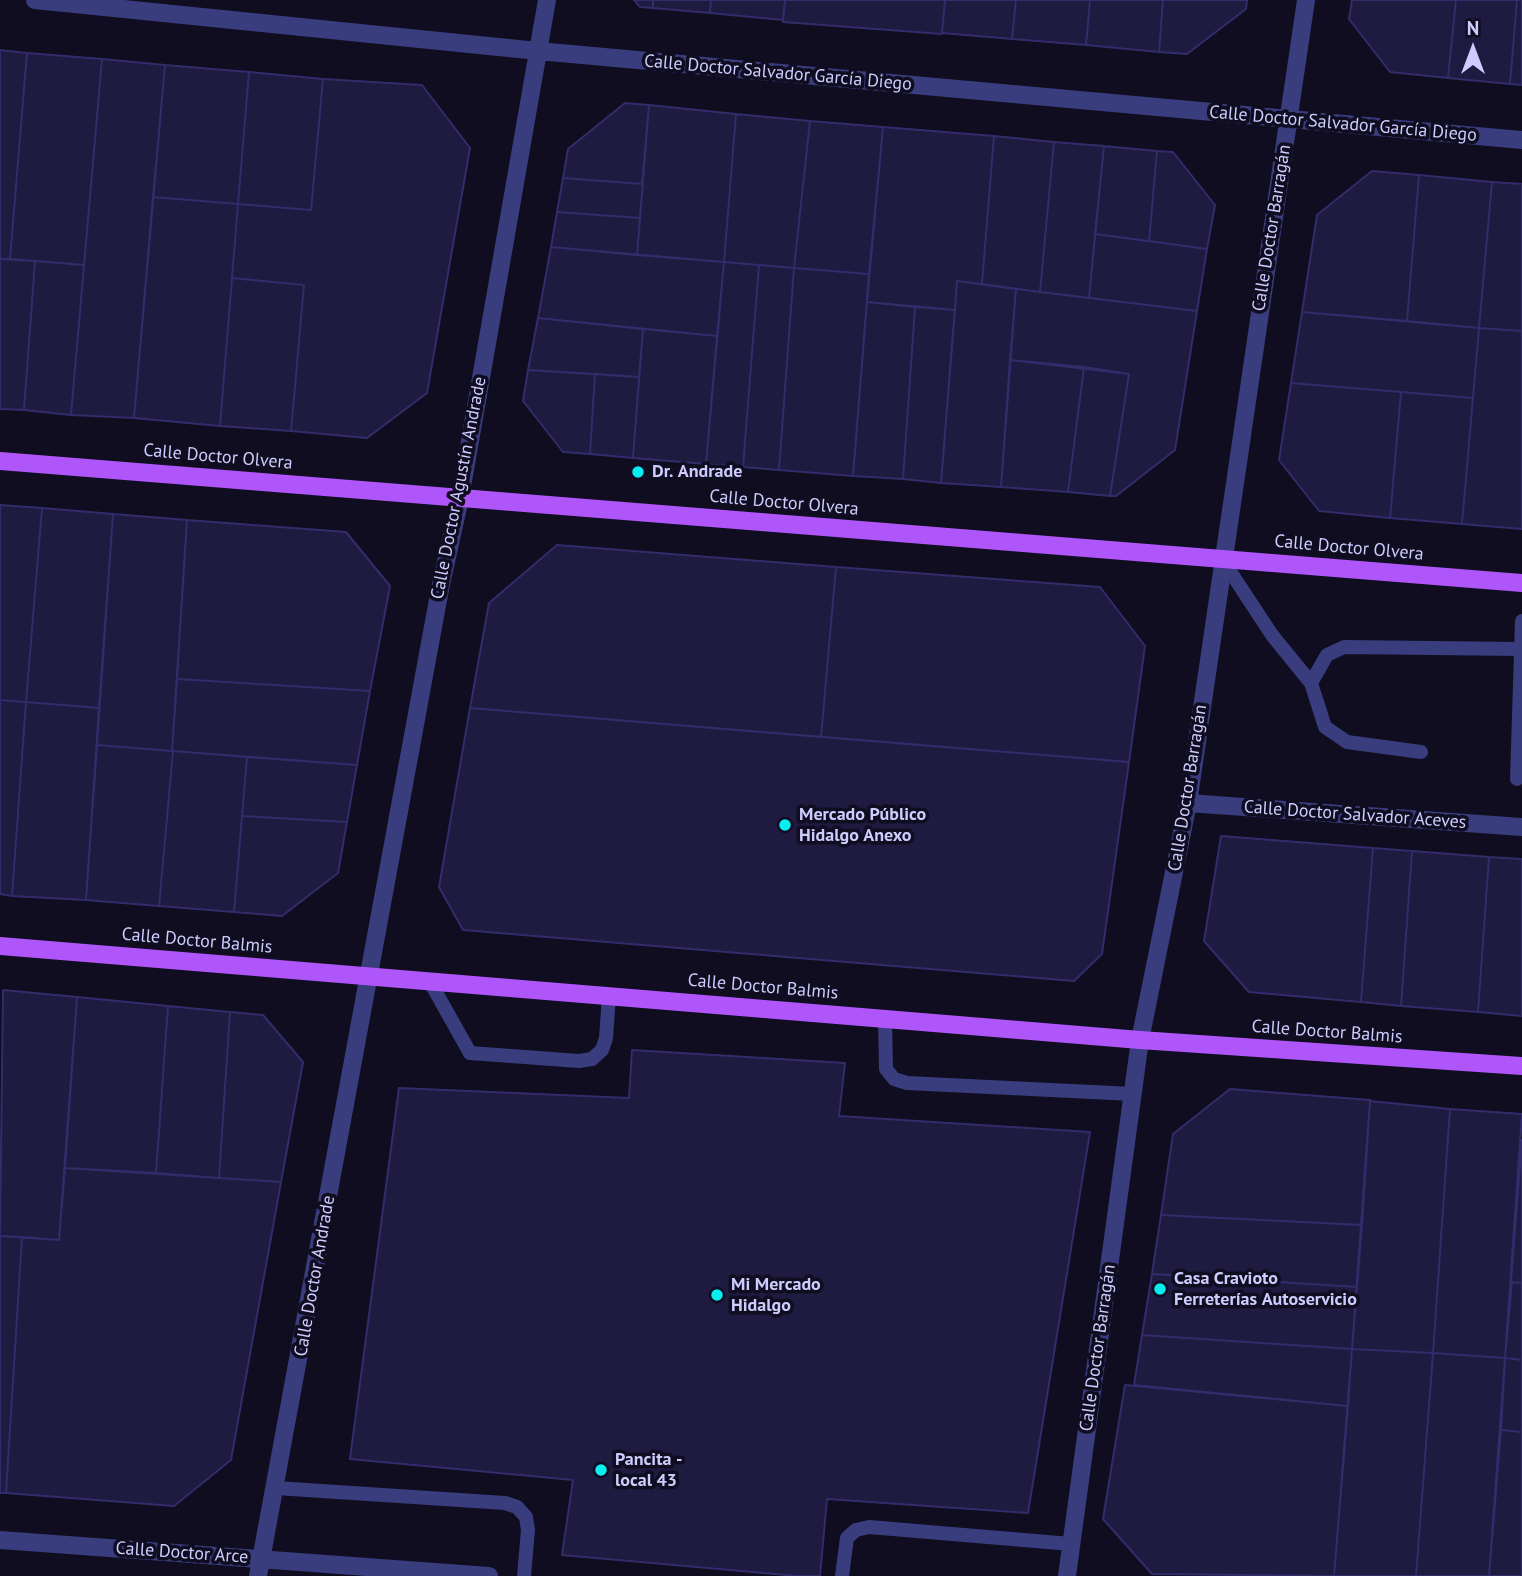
<!DOCTYPE html>
<html>
<head>
<meta charset="utf-8">
<style>
	body { margin:0 }
	#map { position:relative; width:1522px; height:1576px; overflow:hidden; background:#0f0d1f; font-family:"PT Sans",sans-serif }
	canvas { display:block }
	.north { position:absolute; left:1438px; top:14px; width:70px; height:70px; -webkit-text-stroke:5px #0f0d1f; paint-order:stroke; rotate:0deg; font-size:19px; font-weight:700; line-height:28px; text-align:center; color:#ceccfe }
	.north::after { content:''; display:block; margin:auto; width:24px; height:32px; background:#ceccfe; clip-path:polygon(50% 0,100% 100%,50% 72%,0 100%) }
</style>
</head>
<body>
<div id="map">
<canvas width="1522" height="1576"></canvas>
<div class="north">N</div>
</div>
<script>
const c = document.querySelector('canvas').getContext('2d');
c.lineJoin = 'round';
function fillPath(path, color) {
  c.fillStyle = color;
  c.fill(path, 'evenodd');
}
function toPath(rows) {
  const path = new Path2D();
  for (const r of rows) {
    path.moveTo(r[0], r[1]);
    for (let i = 2; i < r.length; i += 2) path.lineTo(r[i], r[i + 1]);
  }
  return path;
}
function strokePath(path, color, width, dash) {
  c.strokeStyle = color;
  c.lineWidth = width;
  c.lineCap = dash ? 'butt' : 'round';
  c.setLineDash(dash || []);
  c.stroke(path);
}
function label(font, color, halo, rows, align = 'center') {
  c.font = font + ' "PT Sans",sans-serif';
  c.lineWidth = 7;
  c.setLineDash([]);
  c.textBaseline = 'middle';
  c.strokeStyle = halo;
  c.fillStyle = color;
  for (const [text, x, y, turn = 0] of rows) {
    c.save();
    c.translate(x, y);
    c.rotate((+turn || 0) * Math.PI / 180);
    c.textAlign = isNaN(turn) ? turn : align;
    if (halo) c.strokeText(text, 0, 0);
    c.fillText(text, 0, 0);
    c.restore();
  }
}
const building = toPath([
	[634,0,653,0,653,8,640,7,634,0],
	[653,0,711,0,710,13,653,8,653,0],
	[711,0,785,0,783,20,710,13,711,0],
	[785,0,945,0,942,34,783,22,785,0],
	[945,0,1016,0,1012,39,942,33,945,0],
	[1016,0,1090,0,1086,45,1012,39,1016,0],
	[1090,0,1163,0,1159,52,1086,45,1090,0],
	[1163,0,1247,0,1246,9,1187,54,1159,52,1163,0],
	[1352,0,1456,0,1448,78,1390,72,1349,19,1352,0],
	[1456,0,1517,0,1510,84,1448,78,1456,0],
	[1517,0,1522,0,1522,85,1510,84,1517,0],
	[0,50,27,53,10,259,0,259,0,50],
	[27,53,102,59,84,265,10,259,27,53],
	[102,59,165,65,134,418,71,415,102,59],
	[165,65,249,72,238,204,153,197,165,65],
	[249,72,323,79,311,210,238,204,249,72],
	[323,79,422,85,470,148,427,393,367,438,291,431,304,285,232,278,238,204,311,210,323,79],
	[625,103,649,105,642,184,563,178,568,149,625,103],
	[649,105,736,114,724,262,637,255,649,105],
	[736,114,810,121,794,268,724,262,736,114],
	[810,121,883,127,869,274,794,268,810,121],
	[883,127,994,136,982,284,957,281,955,310,867,302,883,127],
	[994,136,1054,142,1040,292,982,284,994,136],
	[1054,142,1104,146,1089,298,1040,292,1054,142],
	[1104,146,1157,151,1149,241,1095,234,1104,146],
	[1157,151,1173,152,1215,205,1207,249,1149,241,1157,151],
	[1372,171,1419,175,1407,321,1302,312,1317,215,1372,171],
	[1419,175,1492,182,1479,328,1407,321,1419,175],
	[563,178,643,184,640,218,557,212,563,178],
	[1492,182,1522,184,1522,331,1479,328,1492,182],
	[153,197,238,204,220,426,134,418,153,197],
	[557,212,640,218,637,255,551,247,557,212],
	[1095,234,1207,249,1197,311,1089,298,1095,234],
	[551,247,724,262,717,336,538,318,551,247],
	[0,259,35,261,24,410,0,409,0,259],
	[35,261,84,265,71,415,24,410,35,261],
	[724,262,759,265,743,467,706,464,724,262],
	[759,265,794,268,779,470,743,467,759,265],
	[794,268,869,274,853,476,779,470,794,268],
	[232,278,304,285,291,431,220,426,232,278],
	[957,281,1016,289,1001,487,941,483,957,281],
	[1016,289,1197,311,1175,450,1116,496,1110,496,1129,374,1010,360,1016,289],
	[867,302,915,307,903,479,853,476,867,302],
	[915,307,955,310,941,483,903,479,915,307],
	[1302,312,1479,328,1473,398,1291,383,1302,312],
	[538,318,643,329,639,377,528,370,538,318],
	[1479,328,1522,331,1522,529,1462,524,1479,328],
	[643,329,717,336,706,464,633,458,643,329],
	[1010,360,1084,367,1068,492,1001,487,1010,360],
	[1084,367,1129,374,1110,496,1068,492,1084,367],
	[528,370,595,374,590,454,563,452,523,401,528,370],
	[595,374,639,377,633,458,590,454,595,374],
	[1291,383,1401,392,1390,518,1319,511,1279,460,1291,383],
	[1401,392,1473,398,1462,524,1390,518,1401,392],
	[0,505,42,508,26,702,0,700,0,505],
	[42,508,113,514,99,708,26,702,42,508],
	[113,514,187,520,172,751,97,745,113,514],
	[187,520,346,532,390,586,370,691,177,679,187,520],
	[557,545,836,567,821,737,470,708,489,603,557,545],
	[836,567,1100,587,1145,646,1129,762,821,737,836,567],
	[177,679,370,691,357,765,172,751,177,679],
	[0,700,26,702,12,896,0,894,0,700],
	[26,702,99,708,86,900,12,896,26,702],
	[470,708,1129,762,1102,954,1074,981,463,930,439,887,470,708],
	[97,745,173,751,159,906,86,900,97,745],
	[173,751,247,757,234,912,159,906,173,751],
	[247,757,357,765,347,822,242,816,247,757],
	[242,816,347,822,338,873,282,916,234,912,242,816],
	[1221,836,1373,848,1361,1002,1249,992,1204,941,1221,836],
	[1373,848,1412,851,1401,1006,1361,1002,1373,848],
	[1412,851,1489,857,1478,1012,1401,1006,1412,851],
	[1489,857,1522,859,1522,1016,1478,1012,1489,857],
	[3,990,77,997,59,1240,0,1236,3,990],
	[77,997,168,1006,156,1173,65,1168,77,997],
	[168,1006,230,1012,219,1178,156,1173,168,1006],
	[230,1012,263,1015,303,1062,281,1182,219,1178,230,1012],
	[632,1050,845,1063,839,1116,1090,1132,1028,1513,827,1499,820,1576,797,1576,562,1555,573,1480,350,1459,399,1088,629,1098,632,1050],
	[1230,1089,1370,1100,1362,1225,1161,1215,1173,1134,1230,1089],
	[1370,1101,1450,1109,1433,1353,1352,1349,1370,1101],
	[1450,1109,1522,1114,1505,1358,1433,1353,1450,1109],
	[1522,1140,1522,1283,1511,1282,1522,1140],
	[65,1168,281,1182,231,1460,174,1506,6,1493,22,1237,59,1240,65,1168],
	[1161,1215,1362,1225,1357,1287,1152,1274,1161,1215],
	[0,1236,22,1237,6,1493,0,1493,0,1236],
	[1152,1274,1357,1287,1352,1349,1142,1335,1152,1274],
	[1512,1282,1522,1283,1522,1360,1505,1358,1512,1282],
	[1142,1335,1352,1349,1348,1406,1134,1385,1142,1335],
	[1352,1349,1433,1353,1416,1576,1334,1576,1352,1349],
	[1433,1353,1505,1358,1489,1576,1416,1576,1433,1353],
	[1505,1358,1522,1360,1522,1432,1501,1430,1505,1358],
	[1125,1385,1348,1406,1334,1576,1152,1574,1103,1519,1125,1385],
	[1501,1430,1522,1432,1522,1576,1489,1576,1501,1430]
]);
fillPath(building, '#1e1a40');
strokePath(building, '#332c6b', 2);
strokePath(toPath([
	[1222,559,1272,635,1311,683,1327,655,1344,647,1521,649],
	[1311,683,1325,727,1347,742,1421,752],
	[1517,779,1522,621],
	[429,980,470,1053,579,1061,592,1059,602,1050,606,1038,609,996],
	[885,1019,886,1069,894,1079,907,1083,1133,1094],
	[276,1488,505,1503,517,1507,526,1517,528,1530,524,1576],
	[842,1576,847,1538,856,1530,869,1527,1071,1544]
]), '#393c7d', 14);
strokePath(toPath([
	[35,0,538,51,1522,140],
	[1188,803,1522,827],
	[0,1540,489,1576],
	[258,1576,440,589,460,498,547,0],
	[1067,1576,1140,1040,1188,803,1306,0]
]), '#393c7d', 18);
strokePath(toPath([
	[0,461,1522,583],
	[0,946,1140,1040,1522,1066]
]), '#af56fb', 18);
for (const [x, y, r, color] of [
	[638,472,7,"#06eef1"],
	[785,825,7,"#06eef1"],
	[1160,1289,7,"#06eef1"],
	[717,1295,7,"#06eef1"],
	[601,1470,7,"#06eef1"]
]) {
  const dot = new Path2D();
  dot.arc(x, y, r, 0, 2 * Math.PI);
  c.fillStyle = color;
  c.fill(dot);
  strokePath(dot, '#0f0d1f', 2.5);
}
label('18px', '#ceccfe', '#0f0d1f', [
	["Calle Doctor Salvador García Diego",778,73,5],
	["Calle Doctor Salvador García Diego",1343,124,5],
	["Calle Doctor Barragán",1272,228,-81],
	["Calle Doctor Olvera",218,457,5],
	["Calle Doctor Agustín Andrade",459,488,-79],
	["Calle Doctor Olvera",784,503,5],
	["Calle Doctor Olvera",1349,548,5],
	["Calle Doctor Barragán",1188,788,-81],
	["Calle Doctor Salvador Aceves",1355,815,4],
	["Calle Doctor Balmis",197,941,5],
	["Calle Doctor Balmis",763,987,5],
	["Calle Doctor Balmis",1327,1032,4],
	["Calle Doctor Andrade",315,1276,-80],
	["Calle Doctor Barragán",1098,1348,-82],
	["Calle Doctor Arce",182,1553,4]
]);
label('bold 18px', '#ceccfe', '#0f0d1f', [
	["Dr. Andrade",652,472],
	["Mercado Público",799,815],
	["Hidalgo Anexo",799,836],
	["Casa Cravioto",1174,1279],
	["Ferreterías Autoservicio",1174,1300],
	["Mi Mercado",731,1285],
	["Hidalgo",731,1306],
	["Pancita -",615,1460],
	["local 43",615,1481]
], 'left');
</script>
</body>
</html>
